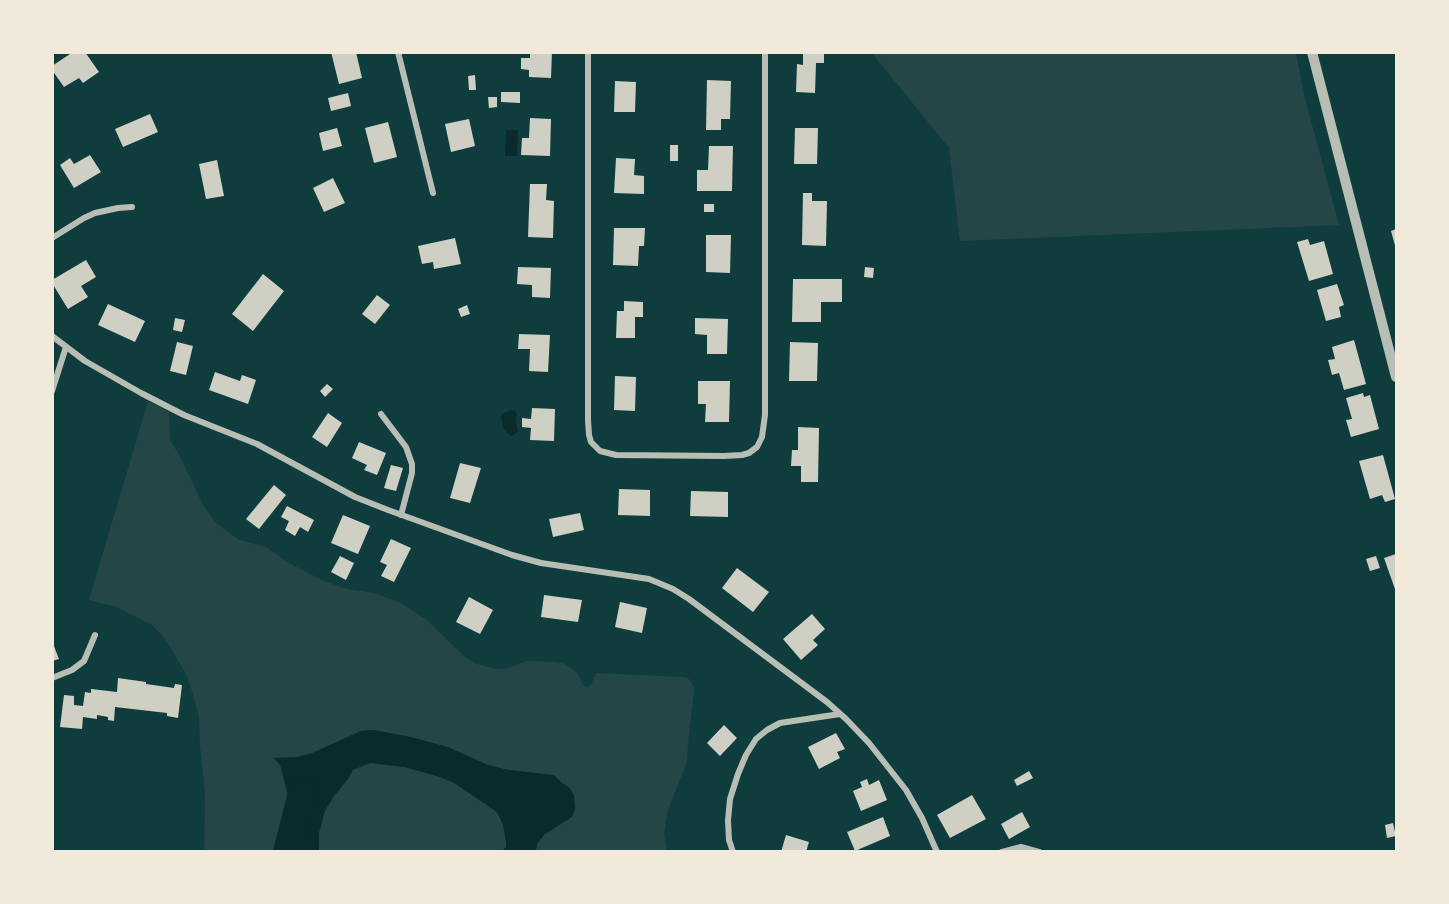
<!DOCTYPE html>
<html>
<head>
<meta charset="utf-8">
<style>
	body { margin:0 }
	#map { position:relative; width:1449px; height:904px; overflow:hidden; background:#0f3d3e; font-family:"Work Sans",sans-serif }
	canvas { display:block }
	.frame { position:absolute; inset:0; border:54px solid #f1e9da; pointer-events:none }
</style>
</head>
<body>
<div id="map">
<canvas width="1449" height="904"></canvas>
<div class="frame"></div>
</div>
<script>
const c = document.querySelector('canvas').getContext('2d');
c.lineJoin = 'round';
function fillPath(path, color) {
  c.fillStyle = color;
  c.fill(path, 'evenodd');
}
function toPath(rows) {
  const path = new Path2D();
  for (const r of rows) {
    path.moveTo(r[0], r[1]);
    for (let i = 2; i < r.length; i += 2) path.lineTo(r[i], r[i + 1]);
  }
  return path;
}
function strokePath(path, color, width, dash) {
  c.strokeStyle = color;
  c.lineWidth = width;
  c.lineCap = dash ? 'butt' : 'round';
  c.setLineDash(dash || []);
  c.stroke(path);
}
fillPath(toPath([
	[872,53,1296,53,1304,95,1339,225,960,241,949,148],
	[148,401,169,412,170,440,181,458,203,505,215,522,239,540,266,547,289,563,324,581,347,589,374,593,401,603,427,620,466,658,477,664,496,669,508,668,527,661,557,662,565,664,571,668,578,674,583,685,587,687,591,685,596,673,681,677,688,678,693,685,694,692,689,733,687,759,685,767,668,810,664,834,667,851,204,851,205,793,200,747,199,717,192,691,186,674,166,640,152,625,114,606,89,600]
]), '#244646');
fillPath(toPath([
	[506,130,518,130,517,156,505,156],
	[511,410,515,411,517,414,516,422,518,431,512,436,508,434,504,429,501,418,503,414],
	[374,730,411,737,448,747,488,765,509,770,554,775,562,783,570,788,574,795,575,809,572,817,544,835,537,844,536,851,502,851,506,847,506,842,503,825,497,812,454,783,440,777,404,767,370,763,353,770,348,779,334,796,325,811,319,833,319,851,296,851,288,795,280,765,274,758,297,757,312,753,361,731]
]), '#0a2a2b');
strokePath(toPath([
	[287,852,303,790]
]), '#0a2a2b', 28);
fillPath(toPath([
	[73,52,85,52,99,72,83,83,79,78,64,87,52,70,52,66],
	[331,52,356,52,362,78,339,84],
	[530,52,552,52,551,78,529,77,529,70,521,69,521,58,530,58],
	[803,52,824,52,824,63,816,63,815,93,796,92,797,64,803,65],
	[475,75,476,90,469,90,468,76],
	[707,80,731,81,730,119,721,119,721,130,706,130],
	[615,81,636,82,635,112,614,112],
	[501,92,520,92,520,103,501,102],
	[348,93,351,106,331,111,328,98],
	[488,97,497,97,497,107,489,108],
	[150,114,158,132,123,147,115,129],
	[530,118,551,119,550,156,521,155,522,138,529,138],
	[469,119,475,146,451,152,445,124],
	[388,122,397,157,374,163,365,128],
	[337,128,342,146,323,151,319,133],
	[795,128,818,128,817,164,794,164],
	[670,145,678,145,678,161,670,161],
	[709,146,733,146,732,191,697,191,697,170,708,170],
	[90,155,101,172,74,188,60,165,70,158,74,164],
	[616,158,635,159,634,175,644,176,644,194,614,193],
	[217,160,224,196,206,199,199,164],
	[333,178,345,203,324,212,313,188],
	[530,184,547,184,546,200,554,201,553,238,528,237],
	[803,193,812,193,812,201,827,201,826,246,802,245],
	[704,204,714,204,714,212,704,212],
	[614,228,645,228,644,246,639,246,638,266,613,265],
	[1396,229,1396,249,1391,231],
	[706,235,731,235,730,273,706,272],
	[455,238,461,264,434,269,433,262,422,264,418,246],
	[1308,239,1310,245,1324,241,1333,274,1309,281,1297,242],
	[86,260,96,277,81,286,88,297,68,309,52,283,52,280],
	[518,267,551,268,550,298,532,297,532,285,517,284],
	[865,267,874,268,873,278,864,277],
	[263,274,284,291,253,331,232,314],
	[793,279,842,279,842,302,821,302,821,322,792,322],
	[1337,284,1344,305,1339,307,1341,317,1326,321,1317,290],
	[377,295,390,305,375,324,362,314],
	[624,301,643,302,643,317,635,317,635,338,616,338,617,311,624,311],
	[108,304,145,321,135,342,98,325],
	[467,305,470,314,461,317,458,309],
	[175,318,185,320,182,332,173,330],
	[695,318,728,319,727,354,707,354,707,335,695,334],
	[519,334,550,335,548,372,529,371,530,349,518,349],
	[1354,340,1366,384,1344,390,1339,373,1332,375,1328,360,1335,359,1332,347],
	[177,342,193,346,186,375,170,371],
	[790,342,818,343,817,381,789,381],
	[215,372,240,381,242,375,256,380,248,404,209,390],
	[615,376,636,377,635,411,614,410],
	[698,381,730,381,729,422,705,422,706,404,698,404],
	[327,384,333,389,325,397,320,391],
	[1363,393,1364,397,1370,395,1379,429,1351,437,1346,420,1352,419,1346,398],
	[532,408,555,409,554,441,530,440,531,428,522,427,522,418,531,419],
	[328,413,342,423,327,447,312,437],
	[798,427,819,428,818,482,801,482,801,466,791,466,792,450,798,450],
	[359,442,386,453,377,475,364,470,367,465,352,458],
	[1383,455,1395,499,1385,502,1382,495,1370,499,1359,461],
	[460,463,481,468,470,503,450,498],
	[391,465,403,468,396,491,384,488],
	[274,485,286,495,259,529,246,519],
	[619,489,650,490,650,516,618,515],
	[691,491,728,492,728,517,690,516],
	[287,506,314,520,308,532,300,527,295,536,285,530,289,521,281,517],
	[580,513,584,530,553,537,549,519],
	[343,515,370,526,358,554,331,543],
	[391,539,411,548,394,582,381,576,387,565,380,562],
	[1396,554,1396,592,1384,558],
	[340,556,354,563,346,580,331,572],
	[1376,556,1380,568,1370,571,1366,559],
	[737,568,769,592,753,612,722,588],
	[544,595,582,600,578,622,541,617],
	[469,597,493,610,480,634,456,622],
	[620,602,647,608,642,633,615,627],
	[812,614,825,629,813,640,818,645,801,660,783,639],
	[52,641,59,659,52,661],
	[118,678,146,682,146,684,174,688,175,684,182,685,178,718,167,716,167,713,115,707,114,721,108,720,108,717,97,715,97,719,83,717,82,729,60,727,64,695,74,696,74,705,83,706,85,692,91,693,91,689,117,692],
	[724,725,737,738,720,756,707,743],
	[836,733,845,749,837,752,840,758,819,769,808,747],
	[1029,771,1033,778,1017,786,1014,780],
	[867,779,869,785,879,780,887,800,861,811,853,791,862,787,860,782],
	[972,795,986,819,950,838,937,815],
	[1022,812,1030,827,1009,839,1001,824],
	[883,817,890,836,855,851,847,832],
	[1393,823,1396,836,1387,838,1385,825],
	[786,835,809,842,806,852,781,852]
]), '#cfcfc3');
strokePath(toPath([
	[398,52,433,193],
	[588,52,588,420,589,435,591,442,600,451,616,455,724,456,742,455,749,453,757,447,762,437,765,415,765,52],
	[52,238,84,218,95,213,118,208,132,207],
	[52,336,85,361,141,393,184,415,257,444,355,497,388,510,512,555,541,563,649,579,673,589,689,599,827,702,846,719,869,743,906,790,922,818,937,852],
	[52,391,66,347],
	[381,414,406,447,412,464,412,473,401,515],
	[52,678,72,670,84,661,95,635],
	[733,852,729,840,728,820,730,799,738,774,746,755,756,739,767,730,780,723,840,714],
	[1002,852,1021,847,1039,852]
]), '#b8beb3', 6);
strokePath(toPath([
	[1312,52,1396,377]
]), '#b8beb3', 10);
</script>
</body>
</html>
